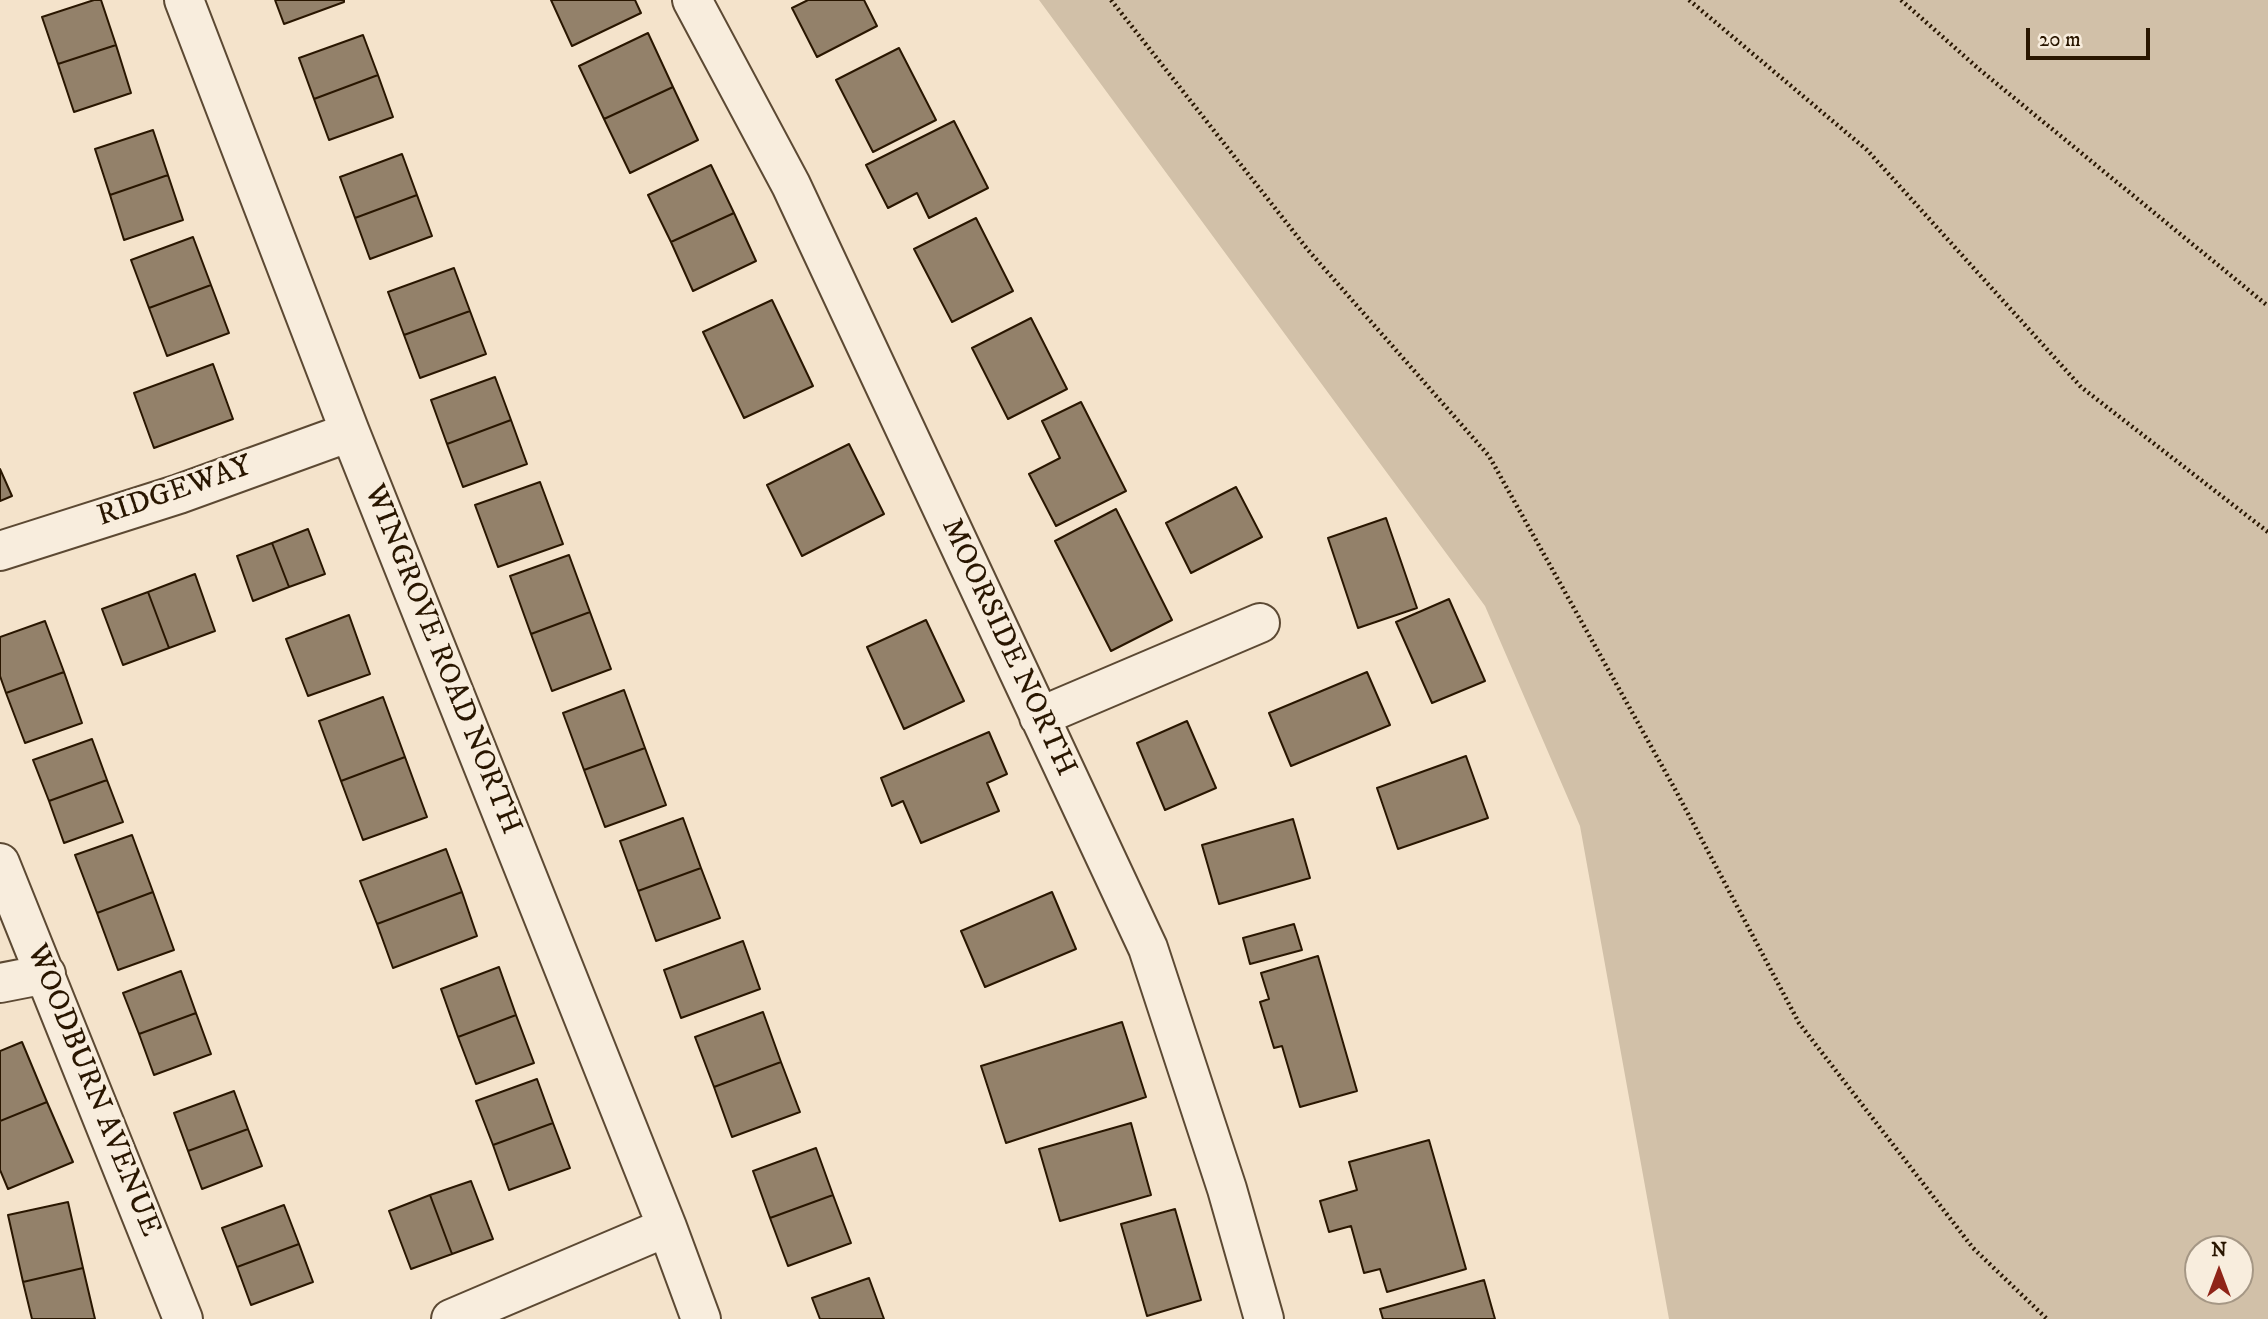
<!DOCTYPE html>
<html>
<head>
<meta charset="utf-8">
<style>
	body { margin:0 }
	#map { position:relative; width:2268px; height:1319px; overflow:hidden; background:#f4e3cb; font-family:"IM FELL DW Pica",serif }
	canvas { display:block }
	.north { position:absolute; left:2184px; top:1235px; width:70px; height:70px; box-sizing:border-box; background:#f8eddd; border:2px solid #a59785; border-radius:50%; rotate:0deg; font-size:19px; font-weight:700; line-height:28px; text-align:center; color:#291600 }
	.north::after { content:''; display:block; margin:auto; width:24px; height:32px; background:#8f2418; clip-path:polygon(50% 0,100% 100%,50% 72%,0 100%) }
	.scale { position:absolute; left:2026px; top:28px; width:124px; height:32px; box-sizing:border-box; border:4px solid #291600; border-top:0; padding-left:9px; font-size:21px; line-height:24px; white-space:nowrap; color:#291600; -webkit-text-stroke:5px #f8eddd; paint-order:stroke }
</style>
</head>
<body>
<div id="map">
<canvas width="2268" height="1319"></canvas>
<div class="north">N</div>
<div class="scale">20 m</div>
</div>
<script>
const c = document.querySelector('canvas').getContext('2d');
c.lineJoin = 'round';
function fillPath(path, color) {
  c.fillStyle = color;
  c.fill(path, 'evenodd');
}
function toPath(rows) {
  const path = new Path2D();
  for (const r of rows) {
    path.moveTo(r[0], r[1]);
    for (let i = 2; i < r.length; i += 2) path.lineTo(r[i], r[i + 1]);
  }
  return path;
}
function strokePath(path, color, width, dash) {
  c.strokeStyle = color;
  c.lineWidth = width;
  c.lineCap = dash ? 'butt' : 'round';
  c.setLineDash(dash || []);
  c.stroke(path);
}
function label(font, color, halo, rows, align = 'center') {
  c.font = font + ' "IM FELL DW Pica",serif';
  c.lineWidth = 7;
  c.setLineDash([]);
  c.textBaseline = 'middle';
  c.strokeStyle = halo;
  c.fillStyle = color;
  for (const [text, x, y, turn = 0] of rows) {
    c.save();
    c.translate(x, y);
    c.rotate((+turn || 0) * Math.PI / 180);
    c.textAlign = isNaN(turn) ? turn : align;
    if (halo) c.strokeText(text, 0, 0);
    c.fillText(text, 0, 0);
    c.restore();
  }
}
fillPath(toPath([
	[1039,0,2268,0,2268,1319,1669,1319,1580,826,1485,606],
	[2198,1249,2240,1249,2240,1291,2198,1291]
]), '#d1c0a8');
const building = toPath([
	[94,0,101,0,116,45,58,64,42,17,94,0],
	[275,0,344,0,344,2,284,24,275,0],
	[551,0,635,0,641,13,572,46,551,0],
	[808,0,864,0,877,26,817,57,792,8,808,0],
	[648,33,673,87,604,119,579,66,648,33],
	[363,35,378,75,314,99,299,58,363,35],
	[116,45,131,93,74,112,58,64,116,45],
	[899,48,936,120,873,152,836,80,899,48],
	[378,75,393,117,329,140,314,99,378,75],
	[673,87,698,140,630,173,604,119,673,87],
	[954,121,988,188,929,218,917,193,888,208,866,165,954,121],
	[153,130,168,175,110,195,95,149,153,130],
	[402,154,417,195,355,218,340,177,402,154],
	[711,165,734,213,671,242,648,195,711,165],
	[168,175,183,220,124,240,110,195,168,175],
	[417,195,432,236,370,259,355,218,417,195],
	[734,213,756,261,693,291,671,242,734,213],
	[976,218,1013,291,952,322,914,249,976,218],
	[193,237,211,285,149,308,131,260,193,237],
	[454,268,470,311,404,335,388,292,454,268],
	[211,285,229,333,167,356,149,308,211,285],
	[772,300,813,386,744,418,703,332,772,300],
	[470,311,486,354,420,378,404,335,470,311],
	[1031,318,1067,389,1008,419,972,348,1031,318],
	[213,364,233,419,154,448,134,393,213,364],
	[495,377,511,420,447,444,431,400,495,377],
	[1081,402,1126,491,1056,526,1029,474,1060,458,1042,421,1081,402],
	[511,420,527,464,463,487,447,444,511,420],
	[849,444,884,514,802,556,767,485,849,444],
	[0,469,12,496,0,501,0,469],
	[540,482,563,544,498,567,475,505,540,482],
	[1236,487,1262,537,1191,573,1166,523,1236,487],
	[1116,509,1172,620,1111,651,1055,541,1116,509],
	[1386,518,1417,608,1358,628,1328,538,1386,518],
	[308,529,325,574,289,587,272,543,308,529],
	[272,543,289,587,253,601,237,556,272,543],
	[569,555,590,612,531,634,510,576,569,555],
	[195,574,215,631,169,648,148,592,195,574],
	[148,592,169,648,123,665,102,609,148,592],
	[1449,599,1485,681,1432,703,1396,622,1449,599],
	[590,612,611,669,552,691,531,634,590,612],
	[349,615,370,674,308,696,286,639,349,615],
	[926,620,964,701,904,729,867,647,926,620],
	[45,621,64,672,6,693,0,676,0,637,45,621],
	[64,672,82,723,25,743,6,693,64,672],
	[1367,672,1390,725,1291,766,1269,713,1367,672],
	[624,690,645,748,584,770,563,713,624,690],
	[383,697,405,757,341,781,319,721,383,697],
	[1187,721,1216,788,1165,810,1137,743,1187,721],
	[989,732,1007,774,987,783,999,811,921,843,903,801,892,806,881,778,989,732],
	[92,739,107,780,49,801,33,760,92,739],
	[645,748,666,805,605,827,584,770,645,748],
	[1466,756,1488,818,1398,849,1377,788,1466,756],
	[405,757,427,817,363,840,341,781,405,757],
	[107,780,123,822,64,843,49,801,107,780],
	[683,818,701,868,638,891,620,841,683,818],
	[1293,819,1310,878,1219,904,1202,845,1293,819],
	[132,835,153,892,97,913,75,855,132,835],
	[446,849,462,892,377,924,360,881,446,849],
	[701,868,720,918,656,941,638,891,701,868],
	[153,892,174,950,118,970,97,913,153,892],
	[462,892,477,936,393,968,377,924,462,892],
	[1052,892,1076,949,985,987,961,931,1052,892],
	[1294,924,1302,950,1250,964,1243,938,1294,924],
	[743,941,760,989,681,1018,664,970,743,941],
	[1318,956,1357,1091,1300,1107,1282,1046,1274,1048,1260,1002,1269,999,1261,973,1318,956],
	[499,967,516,1015,458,1037,441,989,499,967],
	[181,971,196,1013,139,1034,123,993,181,971],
	[763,1012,781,1062,714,1087,695,1037,763,1012],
	[196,1013,211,1054,154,1075,139,1034,196,1013],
	[516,1015,534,1063,476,1084,458,1037,516,1015],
	[1122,1022,1146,1097,1006,1143,981,1066,1122,1022],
	[22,1042,47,1102,0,1121,0,1051,22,1042],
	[781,1062,800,1112,732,1137,714,1087,781,1062],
	[537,1079,553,1123,493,1145,476,1101,537,1079],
	[234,1091,248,1129,188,1151,174,1113,234,1091],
	[47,1102,73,1162,8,1189,0,1170,0,1121,47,1102],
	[553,1123,570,1168,509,1190,493,1145,553,1123],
	[1131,1123,1151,1195,1060,1221,1039,1149,1131,1123],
	[248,1129,262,1166,202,1189,188,1151,248,1129],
	[1429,1140,1466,1269,1387,1292,1380,1269,1364,1273,1351,1226,1329,1232,1320,1201,1357,1190,1349,1162,1429,1140],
	[816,1148,833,1195,770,1218,753,1171,816,1148],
	[471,1181,493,1239,452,1254,430,1195,471,1181],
	[430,1195,452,1254,411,1269,389,1211,430,1195],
	[833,1195,851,1243,788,1266,770,1218,833,1195],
	[68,1202,83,1268,23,1282,8,1215,68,1202],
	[284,1205,299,1244,237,1267,222,1228,284,1205],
	[1175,1209,1201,1300,1147,1316,1121,1224,1175,1209],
	[299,1244,313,1282,251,1305,237,1267,299,1244],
	[83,1268,95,1319,32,1319,23,1282,83,1268],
	[869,1278,884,1319,820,1319,812,1298,869,1278],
	[1484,1280,1495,1319,1383,1319,1380,1309,1484,1280]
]);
fillPath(building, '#93816a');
strokePath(building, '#291600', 2);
const minor = toPath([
	[184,0,350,432,667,1227,701,1319],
	[692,0,791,185,1148,948,1227,1189,1264,1319],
	[0,551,179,494,350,432],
	[1039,717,1260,623],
	[0,863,183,1319],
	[0,983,46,974],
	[451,1319,667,1227]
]);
strokePath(minor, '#5c4933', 42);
strokePath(toPath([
	[1111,0,1308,250,1489,456,1676,791,1799,1023,1973,1248,2047,1319],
	[1689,0,1867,150,2081,387,2268,532],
	[1901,0,1980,70,2268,306]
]), '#291600', 4.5, [2, 3.5]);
strokePath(minor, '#f8eddd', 38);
label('30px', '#291600', '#f8eddd', [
	["RIDGEWAY",175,493,-19],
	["MOORSIDE NORTH",1007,648,65],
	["WINGROVE ROAD NORTH",441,660,68],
	["WOODBURN AVENUE",92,1091,68]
]);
</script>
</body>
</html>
